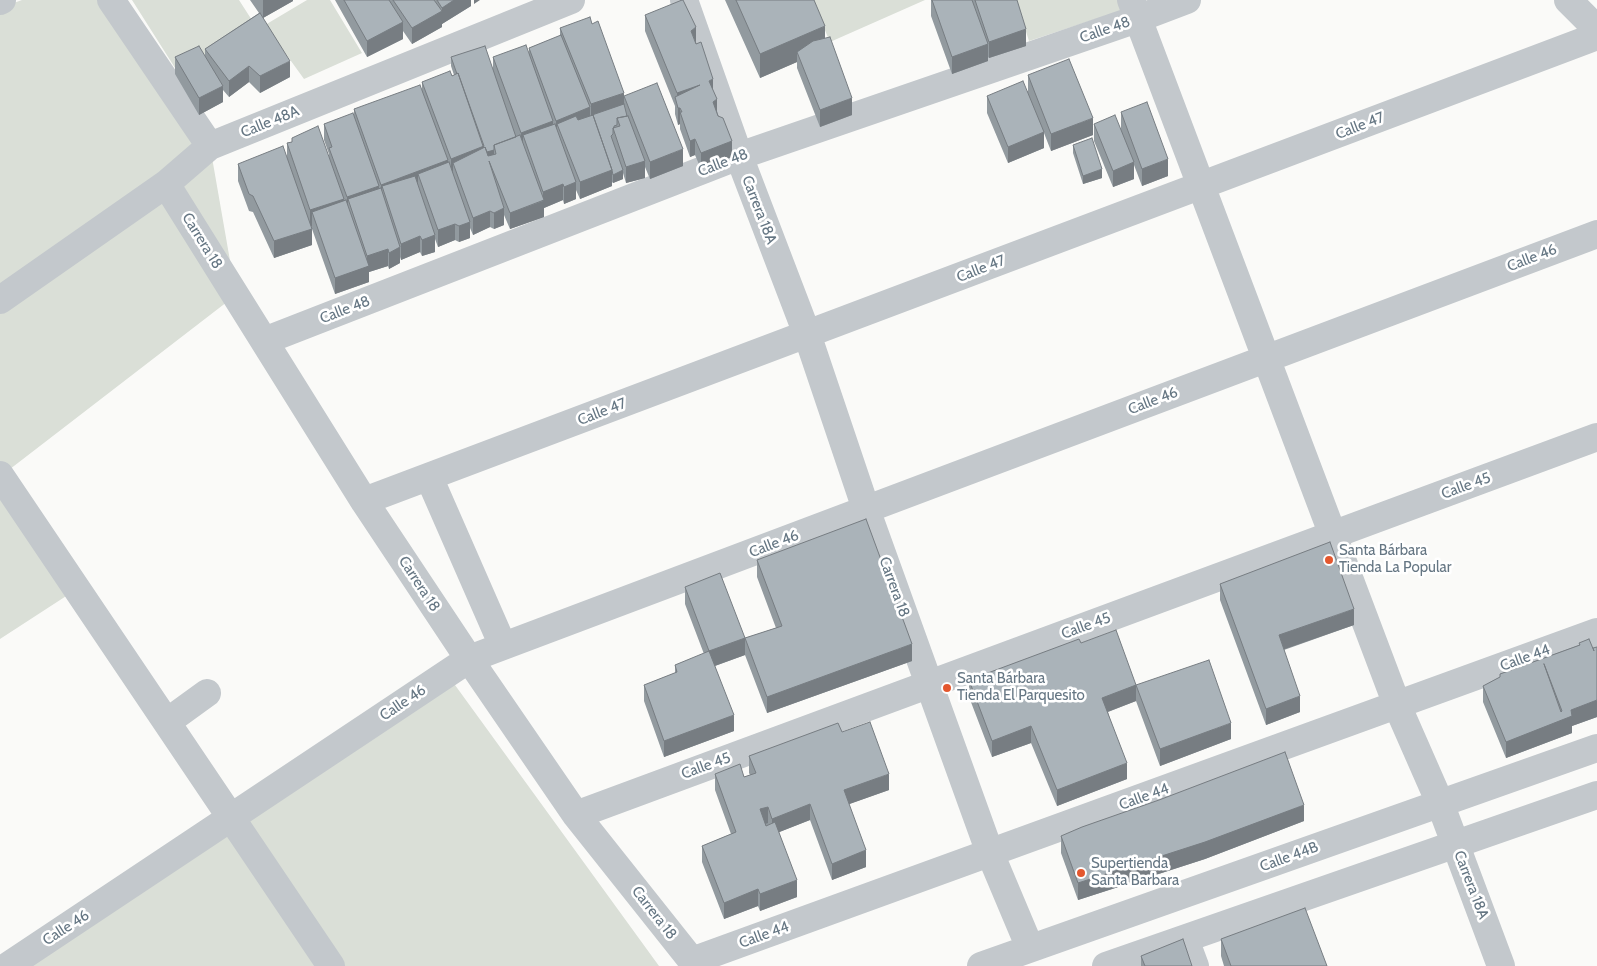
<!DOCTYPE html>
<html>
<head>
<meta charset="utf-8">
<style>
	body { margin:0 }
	canvas { display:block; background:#fafaf8 }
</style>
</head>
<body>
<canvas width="1597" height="966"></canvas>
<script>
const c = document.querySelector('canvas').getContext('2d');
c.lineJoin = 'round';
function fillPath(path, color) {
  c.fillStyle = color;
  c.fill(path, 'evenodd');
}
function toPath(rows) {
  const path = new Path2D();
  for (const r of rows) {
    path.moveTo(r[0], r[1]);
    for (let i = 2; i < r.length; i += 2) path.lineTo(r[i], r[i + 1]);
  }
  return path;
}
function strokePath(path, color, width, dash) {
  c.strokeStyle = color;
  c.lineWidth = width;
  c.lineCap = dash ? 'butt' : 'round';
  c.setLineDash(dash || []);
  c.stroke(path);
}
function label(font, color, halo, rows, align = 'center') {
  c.font = font + ' Cabin,sans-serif';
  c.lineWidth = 5;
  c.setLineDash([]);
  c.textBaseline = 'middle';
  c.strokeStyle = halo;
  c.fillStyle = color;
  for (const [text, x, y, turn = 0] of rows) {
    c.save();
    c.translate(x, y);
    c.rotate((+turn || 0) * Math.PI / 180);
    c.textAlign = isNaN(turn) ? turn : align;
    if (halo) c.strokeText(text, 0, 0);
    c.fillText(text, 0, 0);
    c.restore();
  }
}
fillPath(toPath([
	[22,0,111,0,210,146,236,295,1,476,77,589,0,639,0,8],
	[132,0,239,0,257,28,177,71],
	[307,0,330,0,362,53,304,79,265,25],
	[812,0,925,0,830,42],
	[1016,0,1126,0,1129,8,1029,41],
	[447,674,659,966,8,966]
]), '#dadfd7');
strokePath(toPath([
	[111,0,210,146],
	[684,0,739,156,807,334,866,509,990,853,1030,948],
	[1131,0,1397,705,1440,803,1501,966],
	[1568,0,1597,29],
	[0,1,2,0],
	[166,184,364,501,469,659,576,815,696,966],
	[0,300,166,184,210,146,571,0],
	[264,341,739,156,1137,19,1187,0],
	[0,475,331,966],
	[429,477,503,646],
	[364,501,1597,36],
	[167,722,207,693],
	[576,815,1597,437],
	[1185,939,1195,966],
	[692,961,1597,632],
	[8,966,469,659,1597,234],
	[981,966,1597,748],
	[1106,966,1597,795]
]), '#c3c8cc', 28);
fillPath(toPath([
	[250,0,293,0,293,1,263,18,290,77,260,93,249,82,229,97,223,90,223,102,199,115,175,74,175,57,205,56,205,49,259,13],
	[335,0,471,0,471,6,442,24,442,23,442,27,412,44,403,31,403,39,367,57],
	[725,0,814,0,825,38,852,115,820,127,797,68,797,62,760,78],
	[931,0,1017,0,1026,46,989,58,988,57,988,61,952,74,931,16],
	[645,15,696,42,713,92,717,111,732,157,701,169,695,155,690,157,680,129,680,124,678,125,675,114,675,106,645,31],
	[592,24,624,104,624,96,683,166,650,179,645,167,645,178,626,183,623,173,623,179,613,183,612,182,612,186,580,199,576,190,576,199,564,204,563,200,544,208,544,217,510,229,504,215,504,225,494,229,490,227,473,235,470,228,470,238,459,242,455,240,438,247,435,239,435,252,422,256,420,252,401,260,400,257,400,263,389,269,388,266,369,272,369,282,335,294,312,229,312,245,274,258,253,212,249,211,238,181,238,164,287,157,287,143,292,142,292,138,329,157,329,154,324,140,324,124,354,116,354,109,422,90,422,82,454,75,451,66,451,57,493,69,493,57,529,54,529,48,560,36,560,28],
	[1028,75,1093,135,1051,151,1044,133,1044,148,1008,163,987,113,987,96,1028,91],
	[1121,112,1168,176,1142,186,1134,165,1134,179,1113,187,1094,141,1094,124,1121,129],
	[1073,145,1102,178,1083,184,1073,153],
	[757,560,912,661,767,713,745,655,715,666,734,731,664,757,644,701,644,685,675,673,675,665,704,654,685,604,685,587,745,638,776,628,757,577],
	[1220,584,1354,625,1284,650,1300,712,1266,725,1220,600],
	[1081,643,1136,685,1231,739,1160,766,1136,701,1108,712,1127,779,1057,806,1031,743,992,757,969,697,969,680],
	[1579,643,1593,649,1597,717,1572,726,1572,733,1506,758,1483,702,1483,686,1500,677,1500,674,1579,645],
	[842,732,889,790,849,804,866,867,832,880,810,820,779,832,797,897,760,911,758,906,724,919,702,862,702,846,731,834,715,790,715,774,744,777,750,775,749,773,749,756],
	[1304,821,1205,859,1078,900,1061,853,1061,836],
	[1221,939,1327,966,1224,966,1221,956],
	[1141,956,1192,966,1141,966]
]), '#929a9f');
fillPath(toPath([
	[263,0,293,0,293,1,263,18],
	[454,0,471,0,471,6,442,24,442,8],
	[474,0,480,0,474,4],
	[442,11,442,27,412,44,412,28],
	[403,22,403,39,367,57,367,41],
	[825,26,825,50,797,52,797,62,760,78,760,54],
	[696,27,696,44,691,31],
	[1026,29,1026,46,989,58,989,42],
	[988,44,988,61,952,74,952,57],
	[290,61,290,77,260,93,260,76],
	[249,66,249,82,229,97,229,81],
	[713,79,713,96,709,81],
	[700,85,680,109,680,124,678,125,678,108,677,103,677,93],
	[223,86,223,102,199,115,199,98],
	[624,93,624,110,591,120,591,104],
	[852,98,852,115,820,127,820,110],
	[717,99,717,116,713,102],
	[590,107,590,124,557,124,557,137,556,137,556,121],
	[1093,118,1093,135,1051,151,1051,134],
	[553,121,553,138,523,135,523,149,521,150,521,133],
	[1044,132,1044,148,1008,163,1008,147],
	[695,139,695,155,690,157,690,141],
	[732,141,732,157,701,169,701,153],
	[484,146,484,163,453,163,453,174,451,175,451,159],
	[683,149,683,166,650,179,650,162],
	[494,150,494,158,486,161,486,152],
	[1168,159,1168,176,1142,186,1142,169],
	[448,160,448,177,418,174,418,188,382,186,382,201,381,201,381,185],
	[645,161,645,178,626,183,626,167],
	[1134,162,1134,179,1113,187,1113,171],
	[1102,169,1102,178,1083,184,1083,176],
	[612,170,612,186,580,199,580,182],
	[623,170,623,179,613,183,613,175],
	[576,182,576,199,564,204,564,187],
	[563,184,563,200,544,208,544,217,510,229,510,213,543,201,543,192],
	[379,186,379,202,348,199,348,213,347,214,347,197],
	[344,199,344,215,312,212,312,226,310,227,310,210],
	[504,208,504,225,494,229,494,213],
	[490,211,490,227,473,235,473,218],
	[470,222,470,238,459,242,459,226],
	[455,224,455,240,438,247,438,230],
	[312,229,312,245,274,258,274,241],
	[435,235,435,252,422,256,422,240],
	[420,236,420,252,401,260,401,244],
	[400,247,400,263,389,269,389,253],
	[388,249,388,266,369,272,369,282,335,294,335,278,367,266,367,256],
	[1354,609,1354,625,1279,651,1279,635],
	[745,638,745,655,709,668,709,651],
	[912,644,912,661,767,713,767,697],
	[1136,685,1136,701,1102,714,1102,698],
	[1300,696,1300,712,1266,725,1266,709],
	[1597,700,1597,717,1572,726,1572,733,1506,758,1506,742,1571,710],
	[734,715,734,731,664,757,664,741],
	[1231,723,1231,739,1160,766,1160,749],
	[1031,726,1031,743,992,757,992,741],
	[1127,763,1127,779,1057,806,1057,790],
	[889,774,889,790,844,806,844,790],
	[810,804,810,820,772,835,772,819],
	[1304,805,1304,821,1205,859,1078,900,1078,883],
	[768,807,768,823,760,826,760,809],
	[866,850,866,867,832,880,832,864],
	[797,880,797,897,760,911,760,894],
	[758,889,758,906,724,919,724,903]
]), '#777d82');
const building = toPath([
	[344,0,389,0,403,22,367,41,344,0],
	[393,0,434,0,442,11,412,28,393,0],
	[437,0,454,0,442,8,437,0],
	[682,0,683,0,696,27,691,31,696,44,701,42,713,79,709,81,717,99,713,102,718,116,723,118,732,141,701,153,695,139,690,141,680,112,682,112,680,108,678,108,675,97,700,85,677,93,645,15,682,0],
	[736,0,814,0,825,26,760,54,736,0],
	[932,0,972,0,988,44,952,57,932,0],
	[975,0,1017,0,1026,29,989,42,975,0],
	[260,13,290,61,260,76,249,66,229,81,205,49,260,13],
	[590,17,592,24,598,21,624,93,591,104,560,28,590,17],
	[561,35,590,107,556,121,529,48,561,35],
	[830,37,852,98,820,110,797,52,813,41,830,37],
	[526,45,553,121,521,133,493,57,526,45],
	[199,46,223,86,199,98,175,57,199,46],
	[485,46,516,137,494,145,494,150,487,152,485,147,484,148,483,146,458,73,457,74,451,57,485,46],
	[1069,59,1093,118,1051,134,1028,75,1069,59],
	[450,71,452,76,458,73,484,146,451,159,422,82,450,71],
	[1023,81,1044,132,1008,147,987,96,1023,81],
	[657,83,683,149,650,162,624,96,657,83],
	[420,85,448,160,381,185,354,109,420,85],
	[1147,102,1168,159,1142,169,1121,112,1147,102],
	[624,104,627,116,617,118,617,125,614,126,614,127,613,128,613,134,611,136,623,170,613,175,612,170,593,115,592,115,624,104],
	[353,113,379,186,347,197,329,148,332,147,324,124,353,113],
	[593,115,612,170,580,182,557,124,576,116,578,120,593,115],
	[1115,115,1134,162,1113,171,1094,124,1115,115],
	[628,116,645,161,626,167,613,128,620,126,617,118,628,116],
	[555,124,576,182,564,187,563,184,543,192,523,135,555,124],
	[318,126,344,199,310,210,287,143,292,142,292,138,318,126],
	[520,135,544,200,510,213,489,161,504,208,494,213,490,211,473,218,453,163,485,147,488,156,496,154,494,145,520,135],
	[1092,138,1102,169,1083,176,1073,145,1092,138],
	[283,146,312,229,274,241,253,196,249,194,238,164,283,146],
	[449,162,470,222,459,226,455,224,438,230,418,174,449,162],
	[415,176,435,235,422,240,420,236,401,244,382,186,415,176],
	[381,188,400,247,389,253,388,249,367,256,348,199,381,188],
	[346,200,369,266,335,278,312,212,346,200],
	[866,519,912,644,767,697,745,638,709,651,685,587,720,573,745,638,782,626,757,560,866,519],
	[1330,542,1354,609,1279,635,1300,696,1266,709,1220,584,1330,542],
	[1116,630,1136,685,1102,698,1127,763,1057,790,1031,726,992,741,969,680,1079,639,1081,643,1116,630],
	[1589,639,1594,651,1593,648,1597,647,1597,700,1571,710,1572,716,1506,742,1483,686,1500,677,1500,674,1580,645,1579,643,1589,639],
	[1544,664,1562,711,1561,712,1544,664],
	[709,651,734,715,664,741,644,685,677,672,675,665,709,651],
	[1209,660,1231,723,1160,749,1136,685,1209,660],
	[870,722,889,774,844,790,866,850,832,864,810,804,772,819,768,807,760,809,766,826,775,822,797,880,760,894,758,889,724,903,702,846,736,832,715,774,740,764,744,777,756,773,749,756,838,723,842,732,870,722],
	[1285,752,1304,805,1205,842,1078,883,1061,836,1082,827,1159,800,1285,752],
	[1305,908,1327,966,1231,966,1221,939,1305,908],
	[1183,939,1192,966,1145,966,1141,956,1183,939]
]);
fillPath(building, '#aab3b9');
strokePath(building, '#777d82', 1);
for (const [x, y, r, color] of [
	[1329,560,5,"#e4572e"],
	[947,688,5,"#e4572e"],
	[1081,873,5,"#e4572e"]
]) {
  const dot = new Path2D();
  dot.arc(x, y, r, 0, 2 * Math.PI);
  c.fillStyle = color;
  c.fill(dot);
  strokePath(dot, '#fff', 2);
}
label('15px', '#657683', '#fff', [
	["Calle 48",1105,30,-19],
	["Calle 48A",270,122,-22],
	["Calle 47",1360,126,-21],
	["Calle 48",723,163,-21],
	["Carrera 18A",759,210,69],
	["Carrera 18",202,241,58],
	["Calle 46",1532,258,-21],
	["Calle 47",981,269,-21],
	["Calle 48",345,310,-21],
	["Calle 46",1153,401,-21],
	["Calle 47",602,412,-21],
	["Calle 45",1466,486,-20],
	["Calle 46",774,544,-21],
	["Carrera 18",419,584,57],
	["Carrera 18",894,587,70],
	["Calle 45",1086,626,-20],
	["Calle 44",1525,658,-20],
	["Calle 46",403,703,-34],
	["Calle 45",706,766,-20],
	["Calle 44",1144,797,-20],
	["Calle 44B",1289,857,-20],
	["Carrera 18A",1471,885,69],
	["Carrera 18",654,913,52],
	["Calle 46",66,928,-33],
	["Calle 44",764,935,-20]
]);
label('15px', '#657683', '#fff', [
	["Santa Bárbara",1339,551],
	["Tienda La Popular",1339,568],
	["Santa Bárbara",957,679],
	["Tienda El Parquesito",957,696],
	["Supertienda",1091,864],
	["Santa Barbara",1091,881]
], 'left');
</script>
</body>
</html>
